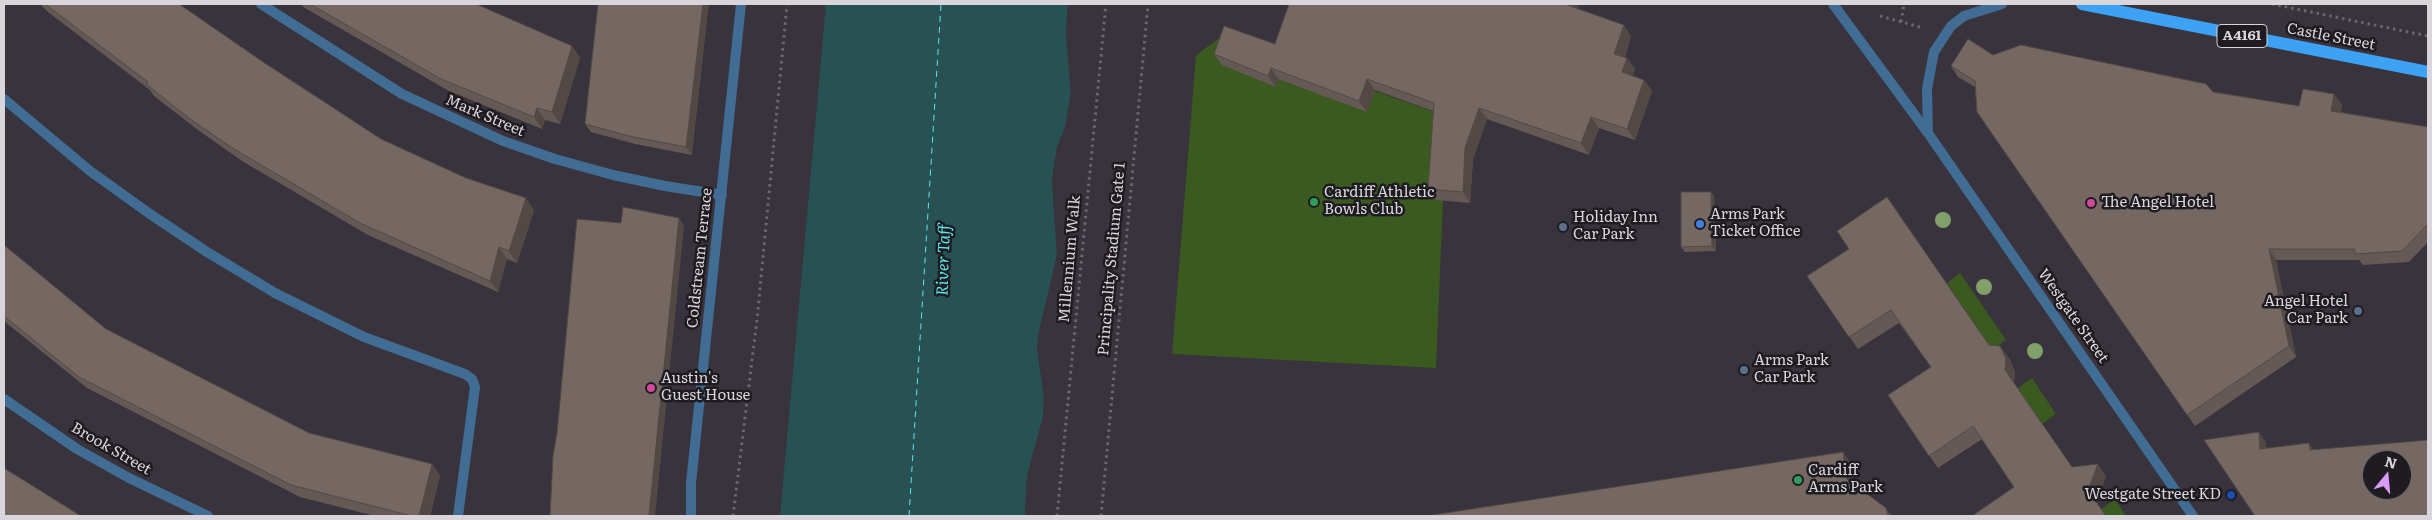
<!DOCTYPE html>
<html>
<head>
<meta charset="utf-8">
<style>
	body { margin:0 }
	#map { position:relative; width:2432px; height:520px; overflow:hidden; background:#38333c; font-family:Literata,serif }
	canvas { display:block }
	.frame { position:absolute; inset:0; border:5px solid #d8d5db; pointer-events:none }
	.north { position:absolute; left:2362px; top:450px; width:50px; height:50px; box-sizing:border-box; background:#1e1c20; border:1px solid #68666b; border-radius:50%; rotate:17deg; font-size:14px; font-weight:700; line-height:20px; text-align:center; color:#d8d5db }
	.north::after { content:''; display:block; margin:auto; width:18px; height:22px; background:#da9af6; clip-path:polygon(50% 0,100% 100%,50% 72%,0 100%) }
</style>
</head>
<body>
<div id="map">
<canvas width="2432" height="520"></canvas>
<div class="frame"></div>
<div class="north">N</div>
</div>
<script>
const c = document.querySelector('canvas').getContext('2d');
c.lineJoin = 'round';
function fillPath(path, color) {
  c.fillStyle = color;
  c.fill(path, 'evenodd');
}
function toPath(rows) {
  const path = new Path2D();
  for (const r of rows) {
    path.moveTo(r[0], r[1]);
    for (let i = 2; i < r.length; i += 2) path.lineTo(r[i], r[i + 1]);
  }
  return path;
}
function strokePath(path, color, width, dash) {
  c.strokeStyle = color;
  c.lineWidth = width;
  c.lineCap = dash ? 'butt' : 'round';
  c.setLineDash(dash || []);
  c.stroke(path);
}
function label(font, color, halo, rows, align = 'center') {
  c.font = font + ' Literata,serif';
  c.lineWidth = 5;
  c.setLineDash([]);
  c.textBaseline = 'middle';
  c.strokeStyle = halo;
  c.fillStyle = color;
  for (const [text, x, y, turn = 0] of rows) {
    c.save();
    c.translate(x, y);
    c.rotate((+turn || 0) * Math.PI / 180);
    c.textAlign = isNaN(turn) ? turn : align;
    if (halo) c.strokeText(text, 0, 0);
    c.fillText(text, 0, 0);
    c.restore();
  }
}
fillPath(toPath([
	[1225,34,1375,91,1474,126,1443,201,1436,368,1172,354,1196,55],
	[1960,273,2006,340,1992,350,1947,283],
	[2032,378,2056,414,2042,424,2018,388],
	[2115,499,2126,516,2106,516,2101,509]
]), '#3a5a1f');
fillPath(toPath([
	[826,4,1068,4,1066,34,1071,93,1065,128,1057,147,1052,180,1057,255,1039,332,1037,346,1044,398,1043,417,1027,476,1025,516,780,516]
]), '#275153');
fillPath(toPath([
	[1068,4,1071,4,1068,34,1073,93,1067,128,1060,148,1055,180,1059,256,1052,291,1043,319,1040,346,1046,398,1045,417,1029,477,1028,516,1025,516,1027,476,1043,417,1044,398,1037,346,1039,332,1057,255,1052,180,1057,147,1065,128,1071,93,1066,34]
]), '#38333c');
strokePath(toPath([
	[909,516,941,4]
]), '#5be6eb', 1, [6, 5]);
strokePath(toPath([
	[2272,4,2428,36],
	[1880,16,1920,27],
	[1901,22,1904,4],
	[733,516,757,320,787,4],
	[1057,516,1106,4],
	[1101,516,1148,4]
]), '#6c676f', 3, [2.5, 4]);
strokePath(toPath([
	[4,99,90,171,150,214,207,252,275,293,364,337,465,374,472,379,475,387,458,516]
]), '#416d95', 10);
strokePath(toPath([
	[261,4,402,94,503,141,555,159,613,175,665,186,722,195],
	[1833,4,1928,133,2193,516],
	[1928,133,1927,89,1934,52,1951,26,1964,16,2002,4],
	[4,399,77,449,129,478,208,516],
	[691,516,691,483,741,4]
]), '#416d95', 10);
strokePath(toPath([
	[2082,4,2428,72]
]), '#3ea2f4', 12);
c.fillStyle = '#81a06a';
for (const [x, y] of [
	[1943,220],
	[1984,287],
	[2035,351]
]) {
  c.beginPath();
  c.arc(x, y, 8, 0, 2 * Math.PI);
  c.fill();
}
fillPath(toPath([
	[40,4,179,4,263,62,381,139,534,210,517,263,507,259,498,292,368,235,242,161,198,130,154,96,150,90,48,12],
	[300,4,476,4,572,46,580,58,560,124,545,120,542,129,449,91,305,8],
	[598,4,692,155,635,144,591,132,585,124],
	[1289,4,1579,4,1577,9,1631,36,1625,57,1627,58,1635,69,1632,76,1644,80,1652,91,1635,140,1599,128,1589,155,1487,119,1473,159,1470,203,1436,200,1428,189,1433,111,1375,90,1367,112,1278,79,1276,87,1222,65,1214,54,1275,44],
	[1993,55,2299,106,2334,94,2342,105,2341,112,2428,127,2428,242,2409,262,2363,265,2359,260,2276,260,2296,357,2195,426,1977,112,1975,87,1958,77,1951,66],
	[1714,196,1716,251,1685,252,1681,247],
	[4,245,106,329,309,433,432,464,440,476,430,516,375,516,300,497,87,388,4,321],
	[1807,276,1989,345,2009,358,2015,372,2014,383,2072,467,2098,464,2106,477,2014,487,1982,439,1938,468,1888,395,1931,367,1899,323,1858,349]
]), '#655955');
fillPath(toPath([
	[703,4,709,4,692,155,686,147],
	[1567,4,1579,4,1575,16,1567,5],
	[1624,25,1631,36,1622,65,1614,54],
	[572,46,580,58,560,124,552,112],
	[1627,58,1635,69,1630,84,1622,72],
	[1271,68,1278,79,1276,87,1268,76],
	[1367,79,1375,90,1367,112,1359,101],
	[1644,80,1652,91,1635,140,1627,129],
	[2334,94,2342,105,2339,122,2331,111],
	[537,108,545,120,542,129,534,117],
	[1479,108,1487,119,1473,159,1470,203,1463,192,1465,148],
	[1591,117,1599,128,1589,155,1581,143],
	[1711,192,1714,196,1716,251,1712,246],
	[526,198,534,210,517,263,509,251],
	[679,218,684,226,655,516,649,516],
	[499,247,507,259,498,292,490,281],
	[2269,249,2276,260,2296,357,2289,346],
	[2000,346,2009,358,2015,372,2014,383,2005,370],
	[2259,432,2266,443,2268,460,2260,449],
	[2309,443,2316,453,2310,450],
	[1843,452,1851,463,1855,491,1847,479],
	[432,464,440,476,430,516,419,516],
	[2098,464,2106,477,2097,502,2088,490],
	[1886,508,1892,516,1888,516]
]), '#524945');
const building = toPath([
	[45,4,179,4,263,62,381,139,466,178,526,198,509,251,499,247,490,281,360,223,234,149,190,119,146,84,148,82,45,4],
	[310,4,476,4,572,46,552,112,537,108,534,117,441,79,310,4],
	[598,4,703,4,686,147,629,136,585,124,598,4],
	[1289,4,1567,4,1567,5,1624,25,1614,54,1627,58,1622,72,1644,80,1627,129,1591,117,1581,143,1479,108,1465,148,1463,192,1428,189,1434,103,1367,79,1359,101,1271,68,1268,76,1214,54,1224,26,1275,44,1289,4],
	[1968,39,1993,55,2021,45,2206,84,2213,92,2299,106,2303,89,2334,94,2331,111,2428,127,2428,224,2402,251,2355,254,2355,249,2269,249,2289,346,2187,415,1977,112,1975,81,1951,66,1968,39],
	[1681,192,1711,192,1712,246,1681,247,1681,192],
	[1887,197,1989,345,2000,346,2006,359,2005,370,2072,467,2098,464,2088,490,2106,516,1972,516,2014,487,1973,426,1929,456,1888,395,1931,367,1891,310,1849,337,1807,276,1849,249,1837,231,1887,197],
	[623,207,679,218,649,516,550,516,553,456,557,433,577,219,621,223,623,207],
	[4,245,106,329,309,433,432,464,419,516,412,516,291,485,79,377,4,316,4,245],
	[2259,432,2260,449,2309,443,2310,450,2428,440,2428,516,2255,516,2204,440,2259,432],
	[2372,460,2402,460,2402,490,2372,490,2372,460],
	[1843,452,1847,479,1886,508,1888,516,1426,516,1843,452],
	[4,468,81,516,4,516,4,468]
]);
fillPath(building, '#756863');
strokePath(building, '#524945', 1);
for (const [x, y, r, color] of [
	[1314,202,5,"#2e9e5b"],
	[2091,203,5,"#d1479c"],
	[1700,224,5,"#3f7fe0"],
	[1563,227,5,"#5c6f8a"],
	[2358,311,5,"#5c6f8a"],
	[1744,370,5,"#5c6f8a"],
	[651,388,5,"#d1479c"],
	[1798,480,5,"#2e9e5b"],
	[2231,495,5,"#1a4fb4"]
]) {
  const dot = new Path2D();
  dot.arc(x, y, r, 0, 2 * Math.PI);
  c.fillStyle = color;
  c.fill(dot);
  strokePath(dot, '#1e1c20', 2);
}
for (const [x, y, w] of [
	[2242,36,50]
]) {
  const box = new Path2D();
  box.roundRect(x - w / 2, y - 11.5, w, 23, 4);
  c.fillStyle = '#1e1c20';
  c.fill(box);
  strokePath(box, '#d8d5db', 1);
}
label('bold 14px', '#d8d5db', null, [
	["A4161",2242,36]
]);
label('15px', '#d8d5db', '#1e1c20', [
	["Castle Street",2331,37,11],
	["Mark Street",485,116,23],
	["Coldstream Terrace",700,258,-84],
	["Millennium Walk",1070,259,-85],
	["Principality Stadium Gate 1",1112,259,-85],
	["Westgate Street",2073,316,55],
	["Brook Street",111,449,30]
]);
label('15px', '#d8d5db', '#1e1c20', [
	["Cardiff Athletic",1324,193],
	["Bowls Club",1324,210],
	["The Angel Hotel",2101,203],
	["Arms Park",1710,215],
	["Ticket Office",1710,232],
	["Holiday Inn",1573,218],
	["Car Park",1573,235],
	["Angel Hotel",2348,302,"right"],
	["Car Park",2348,319,"right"],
	["Arms Park",1754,361],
	["Car Park",1754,378],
	["Austin's",661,379],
	["Guest House",661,396],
	["Cardiff",1808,471],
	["Arms Park",1808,488],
	["Westgate Street KD",2221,495,"right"]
], 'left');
label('italic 16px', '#5be6eb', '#1e1c20', [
	["River Taff",944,260,-88]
]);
</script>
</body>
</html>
